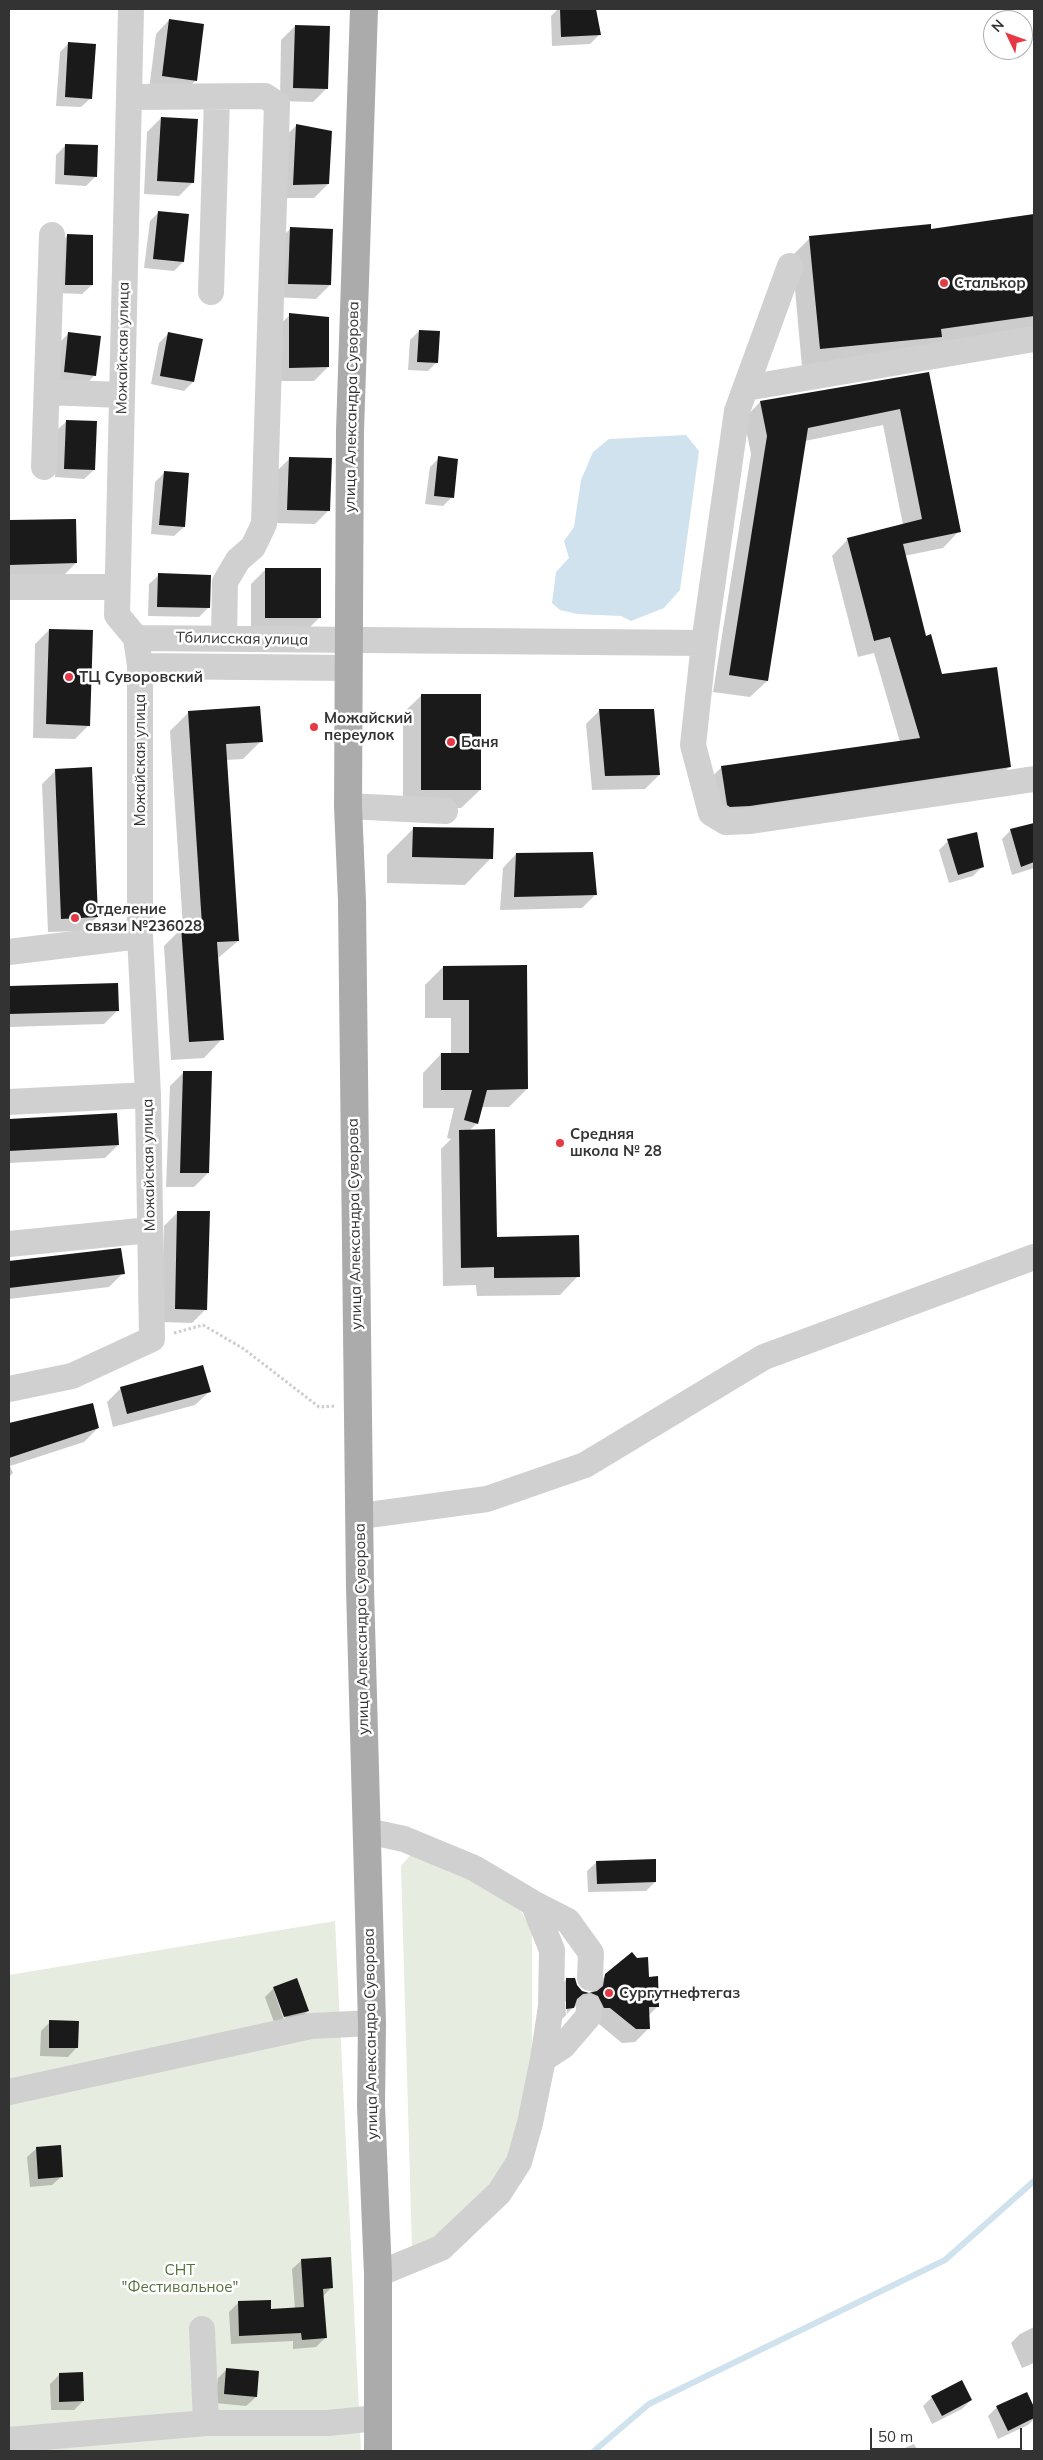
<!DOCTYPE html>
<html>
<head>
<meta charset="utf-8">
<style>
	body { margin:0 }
	#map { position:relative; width:1043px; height:2460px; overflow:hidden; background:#fff; font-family:Mulish,sans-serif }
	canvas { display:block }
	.frame { position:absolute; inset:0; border:10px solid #333; pointer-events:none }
	.north { position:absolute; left:983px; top:10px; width:50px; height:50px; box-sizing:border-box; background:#fff; border:1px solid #adadad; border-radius:50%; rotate:312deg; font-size:14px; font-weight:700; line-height:20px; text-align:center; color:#333 }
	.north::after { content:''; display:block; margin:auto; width:18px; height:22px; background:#e63946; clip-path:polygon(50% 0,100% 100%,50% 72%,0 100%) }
	.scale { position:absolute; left:870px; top:2428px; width:152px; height:22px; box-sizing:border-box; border:2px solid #333; border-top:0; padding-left:6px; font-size:15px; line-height:18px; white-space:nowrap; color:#333; -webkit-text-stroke:4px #fff; paint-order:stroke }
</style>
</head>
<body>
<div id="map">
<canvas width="1043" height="2460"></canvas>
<div class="frame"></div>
<div class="north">N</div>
<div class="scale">50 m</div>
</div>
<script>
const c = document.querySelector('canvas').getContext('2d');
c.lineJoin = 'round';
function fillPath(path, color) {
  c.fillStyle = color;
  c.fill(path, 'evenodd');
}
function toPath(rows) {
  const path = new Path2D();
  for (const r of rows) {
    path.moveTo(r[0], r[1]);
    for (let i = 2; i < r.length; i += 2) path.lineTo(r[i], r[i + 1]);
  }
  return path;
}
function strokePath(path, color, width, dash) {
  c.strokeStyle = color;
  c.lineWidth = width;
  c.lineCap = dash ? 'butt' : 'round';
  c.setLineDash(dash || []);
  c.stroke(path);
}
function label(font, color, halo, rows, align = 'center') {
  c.font = font + ' Mulish,sans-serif';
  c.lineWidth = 5;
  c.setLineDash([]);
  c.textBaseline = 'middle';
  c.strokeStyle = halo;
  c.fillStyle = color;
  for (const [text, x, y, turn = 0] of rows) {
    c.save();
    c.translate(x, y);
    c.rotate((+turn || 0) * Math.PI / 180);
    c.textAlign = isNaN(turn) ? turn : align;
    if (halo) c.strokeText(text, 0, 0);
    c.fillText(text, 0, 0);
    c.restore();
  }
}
fillPath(toPath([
	[412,1853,514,1900,532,1930,532,2035,529,2168,484,2212,412,2249,401,1866],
	[335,1921,361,2451,9,2451,9,1975]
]), '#e6ecdf');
fillPath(toPath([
	[686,435,699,451,680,590,664,608,631,621,621,616,577,614,560,610,552,603,556,572,569,558,564,541,574,527,581,480,593,452,609,439]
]), '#cfe2ee');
fillPath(toPath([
	[558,9,595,9,599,35,590,44,552,46,551,16],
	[169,20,196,80,182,94,149,90,156,34],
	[295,26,327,88,313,102,280,101,281,40],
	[69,43,91,98,81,107,56,106,60,52],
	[161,118,193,182,179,196,144,194,147,132],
	[296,126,328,184,314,198,280,198,282,139],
	[65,146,95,177,86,186,55,184,56,155],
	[159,212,183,262,174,271,144,268,150,221],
	[1034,216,1034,332,802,367,792,256,810,238,930,230],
	[290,229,330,285,316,299,274,297,276,243],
	[67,236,92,285,82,294,57,293,58,245],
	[290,315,328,367,314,381,276,381,276,328],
	[419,331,437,362,428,371,408,370,410,340],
	[69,333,95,375,86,384,55,381,60,342],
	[168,334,193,382,184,391,151,384,159,343],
	[928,374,959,531,943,548,904,556,926,637,941,676,1009,767,993,783,732,822,705,783,722,767,900,742,874,653,858,657,832,556,848,539,903,525,883,425,805,441,767,681,750,697,713,692,751,454,744,419,760,402],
	[67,421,94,470,84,479,55,477,57,430],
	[290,458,329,510,315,524,274,523,276,472],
	[439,458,452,497,443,506,425,504,430,467],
	[164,473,184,527,174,536,151,534,155,482],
	[75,520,76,563,59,580,9,580,9,521],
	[265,570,320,617,306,631,251,631,251,584],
	[159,575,208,608,199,617,148,616,149,584],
	[49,630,89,725,75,739,33,738,35,644],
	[422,695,480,790,461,808,403,808,403,713],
	[599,711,659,775,645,789,592,790,586,724],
	[189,712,261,741,243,759,226,760,238,941,217,959,222,1039,204,1058,171,1060,164,946,183,927,170,731],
	[56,770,97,917,83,931,48,932,42,784],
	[1034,824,1034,868,1012,875,1002,839,1011,830],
	[414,828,491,858,465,885,387,883,387,855],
	[948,841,982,867,973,876,949,883,939,850],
	[516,854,596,894,582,908,500,910,503,868],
	[526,966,527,1089,509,1107,481,1107,477,1123,469,1131,496,1238,578,1276,560,1295,477,1296,476,1285,443,1286,441,1149,451,1139,447,1138,454,1108,423,1108,423,1073,441,1054,451,1054,451,1018,425,1018,425,985,443,967],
	[116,984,117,1011,104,1024,9,1027,9,987],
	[183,1073,208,1173,194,1187,166,1187,170,1086],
	[116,1114,118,1145,105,1158,9,1163,9,1120],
	[178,1212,206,1309,192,1323,161,1322,164,1226],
	[120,1249,123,1273,109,1287,9,1299,9,1263],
	[121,1388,209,1392,195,1405,113,1427,107,1402],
	[92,1404,98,1428,84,1442,10,1466,13,1473,9,1477,9,1425],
	[597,1862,655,1882,646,1891,588,1892,587,1871],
	[606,1975,648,1978,657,2007,648,2016,649,2028,635,2042,622,2043,577,2006,573,2007,567,2014,567,2003,565,2001,566,2015,559,2022,553,1993,567,1979,582,1992,589,1994],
	[274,1988,308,2011,299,2020,288,2022,276,1991,274,1991,285,2023,275,2025,265,1997],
	[50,2022,77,2047,68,2057,40,2056,41,2031],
	[37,2148,62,2176,52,2185,30,2187,27,2157],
	[302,2260,331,2288,322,2297,325,2338,316,2347,293,2349,293,2341,231,2344,229,2312,238,2303,270,2311,295,2309,292,2269],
	[1034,2327,1034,2363,1022,2368,1011,2343,1020,2334],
	[227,2369,256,2397,246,2406,215,2403,218,2378],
	[59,2375,83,2401,74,2410,51,2410,50,2384],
	[1027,2394,1034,2410,1034,2419,1028,2425,998,2439,988,2416,997,2407],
	[932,2397,971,2400,962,2409,932,2424,923,2406],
	[914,2444,918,2451,898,2451]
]), '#0003');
strokePath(toPath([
	[594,2451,649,2404,945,2260,1034,2181]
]), '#cfe2ee', 6);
fillPath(toPath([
	[560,9,596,9,601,35,561,37],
	[169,19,204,24,197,81,162,76],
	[295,25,330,26,328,89,293,88],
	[68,42,96,44,92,99,65,97],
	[161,117,198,119,194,183,157,181],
	[296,124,332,131,329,184,293,185],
	[65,144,98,145,97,177,64,175],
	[158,211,189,214,184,262,153,259],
	[1034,214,1034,316,941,329,942,337,820,349,809,236,931,224,931,229],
	[290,227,333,229,331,285,288,284],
	[67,234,93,235,93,285,65,285],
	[289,313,329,317,329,367,289,368],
	[419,330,440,331,438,363,417,362],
	[68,332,101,336,96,376,64,372],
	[168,332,203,339,194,382,160,376],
	[929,372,961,532,903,544,926,636,931,634,942,674,997,667,1011,767,750,806,730,807,727,805,721,766,920,738,890,637,874,641,847,538,922,519,900,409,808,428,768,681,729,675,767,436,760,401],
	[66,420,97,421,95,470,64,469],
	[438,456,458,459,454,498,434,496],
	[289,457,332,458,330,511,287,510],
	[164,471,189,473,185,527,159,525],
	[76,519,77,563,9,565,9,520],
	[265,568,321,568,321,618,265,618],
	[158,573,211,575,210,608,157,607],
	[49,629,93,630,90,726,46,724],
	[421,694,481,694,481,790,421,790],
	[260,706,263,742,226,744,239,941,217,942,224,1040,189,1042,181,926,202,925,188,711],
	[599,709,654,709,660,775,605,776],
	[92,767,98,917,61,919,55,769],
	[1034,823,1034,862,1021,867,1010,829],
	[413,827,494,828,493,859,412,857],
	[977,832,984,867,958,875,947,839],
	[593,852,597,895,514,897,516,853],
	[527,965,528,1089,487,1090,478,1124,464,1120,472,1090,441,1090,441,1053,469,1053,469,1000,443,1000,443,966],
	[118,983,119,1011,9,1014,9,986],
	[183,1071,212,1071,209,1173,180,1173],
	[117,1113,119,1145,9,1151,9,1119],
	[495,1129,497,1237,579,1235,580,1277,494,1278,494,1267,461,1268,459,1130],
	[177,1211,210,1211,207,1310,175,1309],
	[121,1248,125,1274,9,1288,9,1261],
	[203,1365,211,1392,127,1414,120,1387],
	[93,1403,99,1428,9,1458,9,1423],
	[656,1859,656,1882,597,1884,596,1861],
	[632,1952,637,1958,648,1957,649,1977,658,1976,659,2007,649,2007,650,2029,636,2029,610,2008,604,2008,598,1996,591,1993,583,1994,577,1999,574,2008,566,2009,566,1978,575,1978,577,1985,582,1991,589,1993,597,1991,603,1986,605,1974],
	[297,1978,309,2011,284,2017,273,1987],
	[49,2020,79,2021,78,2048,49,2048],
	[61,2145,63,2177,38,2179,36,2147],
	[331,2257,333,2288,323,2289,327,2338,302,2340,301,2333,239,2336,238,2301,271,2300,271,2309,304,2307,301,2259],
	[226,2368,259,2371,257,2397,224,2394],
	[83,2372,84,2401,59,2402,59,2373],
	[962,2380,972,2400,942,2416,931,2396],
	[1027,2392,1034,2407,1034,2418,1008,2431,996,2406]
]), '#1a1a1a');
strokePath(toPath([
	[174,1333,203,1325,244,1349,319,1407,336,1406]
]), '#cdcdcd', 3, [2.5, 2.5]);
strokePath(toPath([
	[129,97,265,96,277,104,264,524,253,547,238,560,225,582,224,639],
	[790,266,737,411,704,643,693,745,711,813,726,822,751,821,1034,779],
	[211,292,217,97],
	[746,388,1034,339],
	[47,392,122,395],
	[44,467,52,235],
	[9,587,117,587],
	[136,638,704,643],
	[140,666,349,668],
	[348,806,445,811],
	[9,952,140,936],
	[9,1102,148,1095],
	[9,1244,150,1230],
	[9,1389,72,1376,152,1339,148,1095,140,936,140,666,136,638,117,615,131,9],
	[361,1516,487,1499,585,1465,764,1357,1034,1257],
	[367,1831,404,1839,474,1868,533,1903,552,1950,551,2006,543,2059,530,2123,519,2162,499,2193,441,2248,378,2274],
	[533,1903,568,1921,591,1953,590,1978],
	[543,2059,563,2046,588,2017,589,2008],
	[9,2092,311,2026,372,2023],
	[202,2329,206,2423,328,2423,377,2418],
	[9,2440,206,2423]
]), '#d0d0d0', 26);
strokePath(toPath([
	[364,9,350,431,348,806,352,901,360,1588,372,2023,371,2106,378,2274,378,2451]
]), '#ababab', 28);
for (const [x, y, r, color] of [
	[944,283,5,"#e63946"],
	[69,677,5,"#e63946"],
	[314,727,5,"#e63946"],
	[451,742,5,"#e63946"],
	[75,918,5,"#e63946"],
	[560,1143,5,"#e63946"],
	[609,1993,5,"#e63946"]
]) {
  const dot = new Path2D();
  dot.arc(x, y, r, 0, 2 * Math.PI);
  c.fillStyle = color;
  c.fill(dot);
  strokePath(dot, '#fff', 2);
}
label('bold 15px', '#333', '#fff', [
	["Сталькор",954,283],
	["ТЦ Суворовский",79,677],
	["Можайский",324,718],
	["переулок",324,735],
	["Баня",461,742],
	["Отделение",85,909],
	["связи №236028",85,926],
	["Средняя",570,1134],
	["школа № 28",570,1151],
	["Сургутнефтегаз",619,1993]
], 'left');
label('15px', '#333', '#fff', [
	["Можайская улица",123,348,-89],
	["улица Александра Суворова",352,407,-89],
	["Тбилисская улица",242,639,1],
	["Можайская улица",140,760,-90],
	["Можайская улица",149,1165,-91],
	["улица Александра Суворова",355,1224,-91],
	["улица Александра Суворова",362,1629,-91],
	["улица Александра Суворова",371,2034,-91]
]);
label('15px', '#56703f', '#fff', [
	["СНТ",180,2270],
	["\"Фестивальное\"",180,2287]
]);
</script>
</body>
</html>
